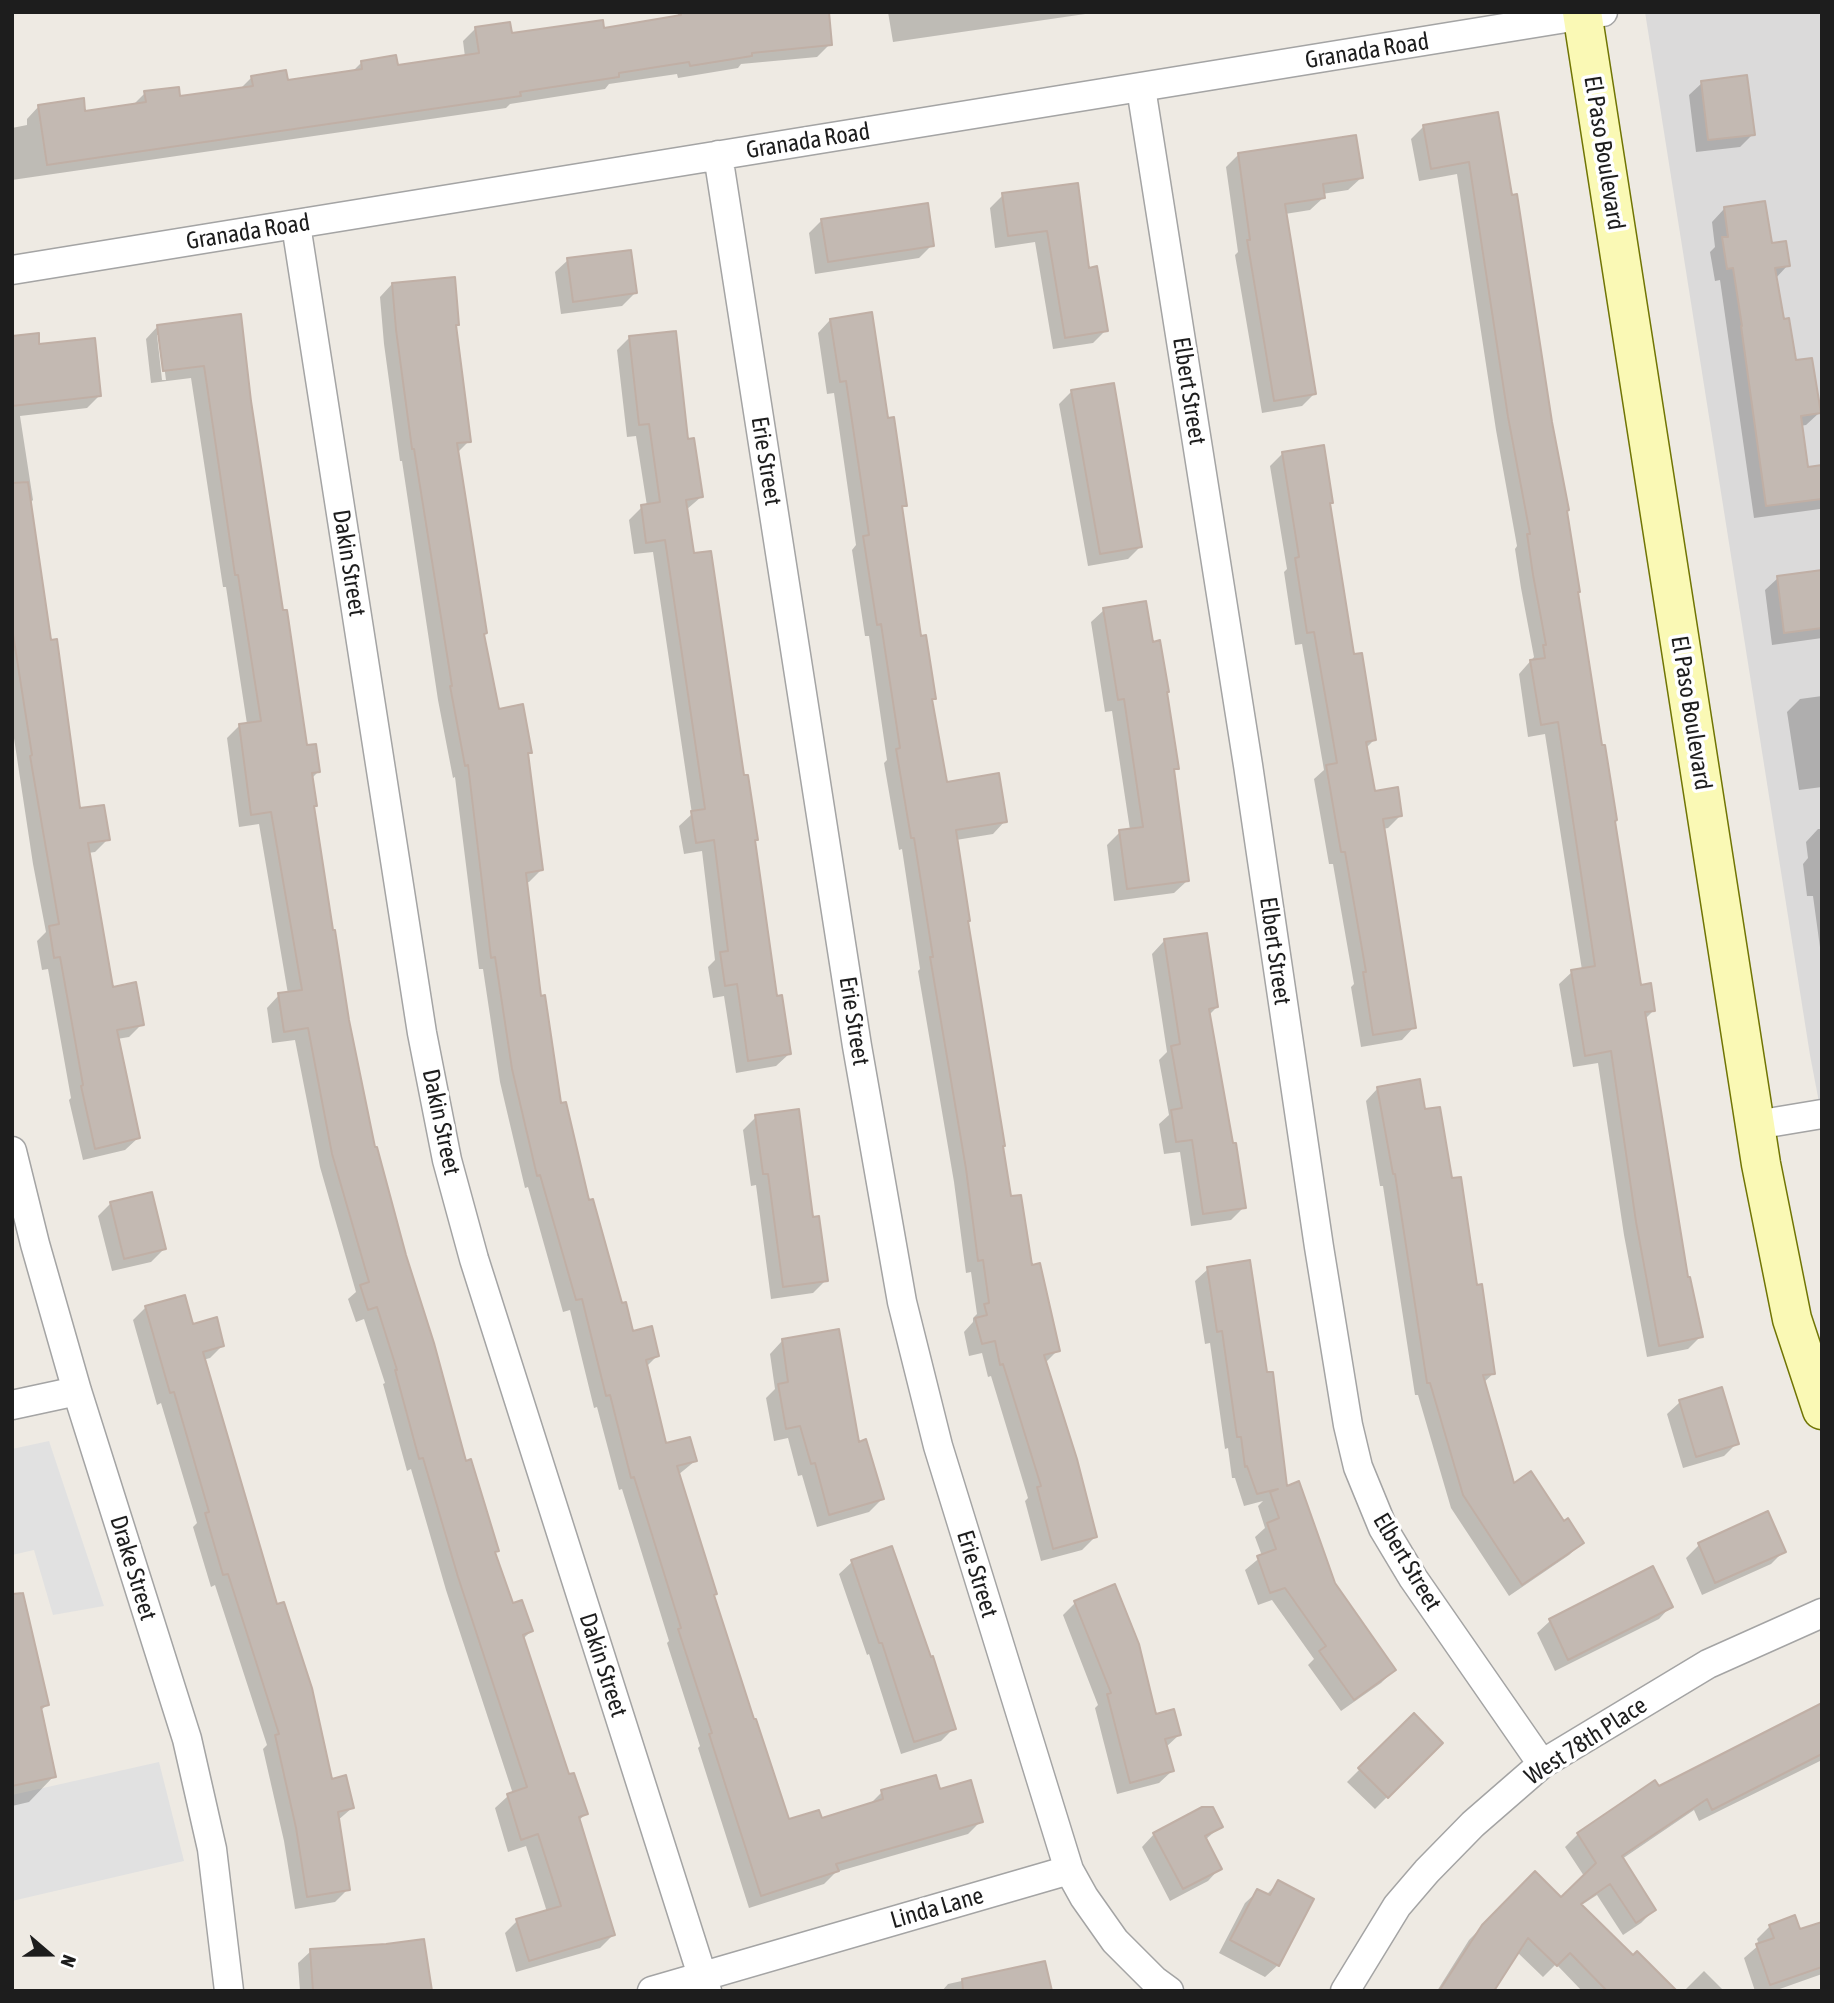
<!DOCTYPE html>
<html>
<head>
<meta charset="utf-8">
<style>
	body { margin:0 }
	#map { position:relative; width:1834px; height:2003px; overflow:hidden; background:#eeeae3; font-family:"Asap Condensed",sans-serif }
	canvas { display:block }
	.frame { position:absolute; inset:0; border:14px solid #1d1d1d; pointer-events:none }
	.north { position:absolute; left:14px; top:1919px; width:70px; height:70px; -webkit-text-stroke:5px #fff; paint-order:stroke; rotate:110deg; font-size:19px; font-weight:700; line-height:28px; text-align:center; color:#1d1d1d }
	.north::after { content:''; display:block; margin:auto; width:24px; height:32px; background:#1d1d1d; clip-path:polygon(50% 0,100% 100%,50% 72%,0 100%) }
</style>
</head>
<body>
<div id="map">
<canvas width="1834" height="2003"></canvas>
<div class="frame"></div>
<div class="north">N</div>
</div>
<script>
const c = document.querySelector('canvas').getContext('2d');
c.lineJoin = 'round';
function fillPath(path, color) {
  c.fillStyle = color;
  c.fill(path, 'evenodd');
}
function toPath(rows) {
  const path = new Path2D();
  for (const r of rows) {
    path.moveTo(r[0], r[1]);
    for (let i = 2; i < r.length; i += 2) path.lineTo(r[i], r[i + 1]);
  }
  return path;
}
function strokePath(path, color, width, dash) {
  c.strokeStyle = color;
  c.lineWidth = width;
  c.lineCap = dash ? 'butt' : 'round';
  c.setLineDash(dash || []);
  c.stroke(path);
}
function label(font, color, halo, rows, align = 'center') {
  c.font = font + ' "Asap Condensed",sans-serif';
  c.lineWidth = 7;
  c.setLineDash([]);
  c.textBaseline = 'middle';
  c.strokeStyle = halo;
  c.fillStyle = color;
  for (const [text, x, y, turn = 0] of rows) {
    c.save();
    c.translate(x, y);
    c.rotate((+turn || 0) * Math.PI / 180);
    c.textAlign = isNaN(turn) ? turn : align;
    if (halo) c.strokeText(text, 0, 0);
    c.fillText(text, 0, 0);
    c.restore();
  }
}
fillPath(toPath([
	[1645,12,1822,12,1822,1118,1810,1055]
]), '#dbdada');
fillPath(toPath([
	[49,1441,104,1606,53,1615,34,1550,12,1555,12,1449],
	[159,1762,184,1861,12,1901,12,1795]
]), '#e1e1e1');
fillPath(toPath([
	[680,12,827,12,830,44,817,57,741,64,738,68,678,78,677,74,609,84,605,89,510,104,506,108,12,180,12,128,27,125,27,119,39,106,84,113,133,105,145,93,179,98,240,89,252,77,287,82,352,72,362,62,397,67,465,57,463,41,476,28,511,35,602,30,675,18],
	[888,12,1099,12,893,42],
	[1702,83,1753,134,1740,147,1696,152,1689,95],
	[1497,114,1565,512,1640,987,1654,1010,1645,1019,1686,1279,1701,1336,1688,1349,1647,1357,1624,1235,1598,1063,1573,1067,1559,984,1572,972,1582,970,1545,734,1528,737,1519,674,1534,657,1521,588,1515,549,1517,546,1496,430,1457,174,1419,181,1411,139,1424,126],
	[1239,154,1361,178,1348,190,1322,194,1323,198,1310,210,1285,214,1315,393,1302,406,1262,413,1235,255,1238,252,1226,167],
	[1076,185,1087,270,1106,330,1093,343,1053,349,1035,242,995,248,990,208,1003,195],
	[1724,209,1770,245,1788,265,1775,279,1783,321,1794,362,1819,413,1806,425,1800,426,1806,469,1822,467,1820,509,1754,518,1720,280,1715,281,1710,252,1715,247,1712,222],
	[822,220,932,245,919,258,815,274,809,233],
	[568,260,635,293,622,306,561,314,555,272],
	[392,284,458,324,455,327,469,441,457,453,483,635,497,711,530,752,526,756,541,870,529,882,525,883,539,998,560,1105,620,1305,632,1333,657,1356,646,1367,665,1445,695,1461,678,1475,712,1596,787,1822,821,1821,868,1806,882,1792,938,1791,981,1821,968,1834,836,1872,824,1884,749,1908,698,1748,700,1746,667,1643,669,1641,622,1489,619,1490,597,1407,594,1408,570,1310,563,1312,528,1187,525,1188,500,1082,483,969,479,969,455,777,453,778,438,700,402,461,400,461,384,344,380,297],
	[830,320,886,420,905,505,901,510,920,638,934,698,931,701,945,784,1005,821,993,834,956,840,1010,1198,1058,1350,1045,1363,1095,1537,1082,1550,1041,1561,1025,1501,1028,1498,991,1376,988,1377,982,1353,969,1356,964,1332,973,1322,973,1318,977,1314,971,1272,966,1273,954,1182,918,971,920,969,902,849,899,850,884,763,887,760,869,636,865,636,852,550,856,545,834,393,827,394,818,333],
	[158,326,250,401,282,612,306,747,318,772,311,779,312,808,348,1020,373,1149,464,1463,497,1551,494,1554,511,1605,531,1631,523,1639,568,1776,586,1814,578,1821,613,1935,600,1948,516,1972,505,1933,517,1921,547,1912,526,1846,508,1852,495,1808,508,1796,513,1794,446,1590,411,1469,407,1471,383,1384,385,1383,364,1319,356,1322,348,1299,356,1292,320,1167,295,1040,272,1043,267,1008,279,995,288,994,259,824,239,827,227,738,240,725,247,724,226,587,223,587,191,378,151,383,146,339],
	[157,335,160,335,166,380,162,380],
	[12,337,38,346,99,396,87,408,20,416,33,500,30,503,50,642,79,810,108,839,95,852,88,853,111,989,142,1024,129,1037,117,1039,138,1138,125,1150,83,1160,69,1100,71,1098,48,969,42,970,37,941,46,932,33,864,12,725],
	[630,337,686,441,701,497,686,510,692,555,753,842,776,998,789,1054,776,1066,736,1073,724,996,713,998,708,967,715,960,702,851,684,854,679,826,692,814,653,552,634,554,629,520,642,507,647,506,636,436,627,437,617,350],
	[1072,391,1140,547,1128,559,1088,566,1059,404],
	[1282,454,1331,502,1329,505,1352,656,1375,739,1366,748,1373,793,1401,815,1388,828,1383,829,1414,1027,1402,1040,1361,1047,1351,987,1354,984,1333,864,1329,864,1314,779,1324,770,1302,644,1295,645,1284,572,1287,569,1270,466],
	[1822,572,1822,638,1772,645,1765,590,1778,578],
	[1104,610,1177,768,1172,773,1187,881,1174,893,1114,901,1107,845,1120,832,1130,830,1112,711,1105,712,1091,622],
	[1822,696,1822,787,1799,790,1787,712,1800,699],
	[1818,829,1822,829,1822,962,1813,896,1807,896,1803,864,1808,858,1806,842],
	[1164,941,1217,1007,1209,1015,1244,1207,1231,1220,1191,1226,1180,1152,1164,1154,1159,1124,1169,1115,1159,1060,1167,1052,1152,954],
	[1378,1088,1424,1111,1451,1180,1494,1373,1483,1383,1513,1486,1563,1524,1582,1543,1569,1555,1509,1596,1451,1508,1418,1395,1415,1395,1383,1186,1380,1186,1366,1101],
	[756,1117,812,1219,826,1280,813,1293,771,1299,756,1185,751,1186,743,1130],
	[111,1203,164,1249,151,1262,112,1271,98,1216],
	[1208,1269,1286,1488,1334,1583,1394,1670,1381,1683,1341,1711,1308,1665,1314,1659,1272,1600,1258,1605,1245,1570,1262,1556,1255,1537,1265,1528,1258,1506,1263,1501,1244,1506,1235,1478,1232,1478,1228,1448,1225,1449,1210,1343,1205,1344,1195,1281],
	[146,1307,191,1326,223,1345,210,1358,203,1360,276,1606,331,1781,352,1808,337,1821,348,1889,335,1902,295,1909,284,1841,263,1749,267,1745,215,1585,211,1587,193,1527,197,1523,161,1403,157,1405,133,1320],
	[782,1341,857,1444,882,1499,869,1512,817,1527,802,1475,798,1476,788,1438,774,1441,766,1398,775,1389,770,1354],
	[1680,1402,1737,1443,1724,1456,1683,1468,1667,1414],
	[1767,1514,1784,1551,1771,1564,1702,1595,1686,1558,1699,1545],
	[852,1562,954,1728,941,1741,901,1754,869,1654,867,1655,839,1574],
	[1652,1568,1671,1606,1659,1619,1555,1671,1537,1633,1550,1621],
	[1075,1603,1155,1716,1179,1735,1165,1748,1172,1771,1159,1783,1117,1794,1095,1708,1098,1705,1063,1615],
	[12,1634,47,1705,40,1711,54,1776,29,1802,12,1806],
	[1822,1705,1822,1760,1699,1821,1694,1810,1622,1859,1654,1910,1641,1923,1623,1935,1597,1895,1580,1906,1648,1991,1582,1991,1556,1964,1543,1977,1517,1952,1492,1991,1437,1991,1469,1940,1535,1873,1561,1899,1584,1876,1565,1847,1578,1834,1655,1783,1658,1788],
	[1414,1715,1441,1743,1375,1809,1347,1782],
	[1221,1826,1205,1840,1220,1868,1208,1881,1170,1901,1142,1847,1154,1834],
	[1279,1882,1278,1965,1265,1977,1219,1953,1245,1903,1258,1891,1266,1895],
	[1822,1924,1822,1974,1774,1991,1755,1991,1744,1958,1759,1945,1757,1939,1770,1926,1798,1931],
	[311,1951,430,1991,300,1991,298,1963],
	[1044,1963,1050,1991,942,1991,948,1984],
	[1704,1971,1724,1991,1684,1991]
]), '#0003');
const building = toPath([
	[681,12,829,12,832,45,752,53,752,56,690,66,689,62,619,73,619,77,520,92,521,96,47,165,38,105,84,98,85,111,146,102,144,91,179,87,180,96,253,86,251,76,286,70,288,80,362,69,361,61,396,55,398,65,479,53,475,27,510,22,512,33,603,20,604,28,681,15,681,12],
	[1747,75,1755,135,1708,140,1701,81,1747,75],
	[1498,112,1512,195,1517,194,1552,422,1569,510,1567,511,1580,592,1578,592,1602,745,1605,745,1617,820,1615,821,1641,985,1651,983,1655,1011,1645,1012,1688,1277,1690,1277,1703,1337,1659,1346,1636,1222,1611,1051,1585,1056,1571,970,1595,966,1558,722,1541,725,1530,660,1545,658,1543,645,1546,645,1533,575,1527,534,1530,534,1508,417,1469,162,1431,169,1423,125,1498,112],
	[1356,135,1363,178,1323,184,1325,198,1285,204,1316,394,1274,401,1247,240,1250,240,1238,153,1356,135],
	[1078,183,1089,268,1097,266,1108,331,1065,338,1047,231,1008,236,1002,193,1078,183],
	[1765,201,1772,243,1786,241,1790,266,1775,268,1784,319,1789,318,1796,360,1812,358,1821,413,1801,416,1808,467,1822,465,1822,499,1766,506,1741,326,1742,326,1733,268,1727,269,1722,237,1728,237,1724,207,1765,201],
	[928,203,934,246,828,262,821,219,928,203],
	[631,250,637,293,573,302,567,258,631,250],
	[455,277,459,325,456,325,471,442,457,443,487,633,484,634,499,709,523,704,532,753,528,753,543,870,526,873,541,996,545,995,561,1103,566,1102,589,1200,593,1199,622,1303,626,1302,633,1331,652,1326,659,1356,646,1360,666,1443,690,1437,697,1461,677,1466,717,1594,714,1595,754,1719,756,1719,789,1819,819,1810,822,1818,883,1799,881,1790,936,1775,940,1789,971,1780,983,1822,836,1864,839,1871,761,1896,709,1734,712,1733,678,1629,681,1628,634,1477,631,1478,610,1395,606,1396,582,1299,576,1300,540,1175,537,1176,512,1069,495,957,491,958,468,765,465,766,450,686,452,686,414,449,412,449,396,330,392,283,455,277],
	[872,312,888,418,894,417,907,506,902,506,921,636,926,635,936,699,932,699,947,782,999,773,1007,822,956,830,970,921,968,921,1005,1146,1003,1146,1011,1196,1021,1195,1032,1265,1040,1263,1060,1351,1044,1355,1077,1459,1097,1537,1053,1549,1037,1487,1041,1486,1003,1364,1000,1365,995,1341,982,1344,975,1318,987,1315,984,1304,989,1303,983,1260,978,1261,966,1169,930,957,933,957,914,838,911,838,896,749,900,748,881,624,877,625,863,536,869,535,846,381,840,382,830,319,872,312],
	[241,314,251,401,283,610,287,610,307,745,316,744,320,772,312,773,317,806,314,806,333,930,335,930,349,1020,375,1147,377,1147,406,1255,434,1343,466,1461,471,1459,499,1551,495,1552,513,1603,522,1600,533,1631,523,1635,569,1774,574,1773,588,1814,579,1817,615,1935,529,1961,516,1919,561,1906,538,1834,521,1840,507,1794,527,1787,458,1577,423,1458,419,1459,395,1370,397,1370,377,1307,368,1310,360,1285,369,1282,332,1154,308,1028,284,1032,278,993,302,990,271,812,251,815,239,724,261,721,238,575,235,575,204,366,163,371,157,325,241,314],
	[676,331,688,439,694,438,703,497,686,500,694,553,711,551,744,775,748,775,758,840,755,840,777,996,782,995,791,1054,748,1061,737,984,725,986,720,952,728,951,714,840,696,843,691,811,705,809,665,540,646,543,641,505,660,502,649,424,639,425,629,336,676,331],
	[39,333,39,344,95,338,101,396,12,406,12,336,39,333],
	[1114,383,1142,547,1100,554,1071,390,1114,383],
	[1324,445,1333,503,1330,503,1354,654,1362,653,1376,740,1366,742,1375,791,1398,787,1402,816,1383,819,1416,1028,1373,1035,1363,972,1366,972,1345,852,1341,852,1326,765,1337,763,1314,632,1307,633,1295,558,1299,557,1282,452,1324,445],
	[28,482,51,640,57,639,80,808,104,805,110,840,88,843,113,987,136,982,144,1025,117,1030,140,1138,95,1149,81,1086,83,1085,60,957,54,958,49,926,59,924,30,756,32,755,12,628,12,483,28,482],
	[1822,570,1822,628,1784,633,1777,576,1822,570],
	[1146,601,1153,642,1160,640,1169,692,1167,692,1179,769,1174,769,1189,881,1127,889,1119,830,1143,827,1124,699,1118,700,1103,608,1146,601],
	[1207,933,1218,1007,1209,1009,1233,1143,1236,1143,1246,1208,1203,1214,1192,1140,1176,1142,1171,1110,1182,1108,1171,1046,1180,1044,1164,939,1207,933],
	[1420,1079,1425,1109,1440,1107,1452,1178,1461,1177,1477,1285,1482,1284,1495,1374,1483,1375,1514,1483,1531,1471,1564,1521,1568,1518,1584,1543,1522,1585,1463,1495,1430,1383,1427,1383,1395,1174,1393,1174,1377,1087,1420,1079],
	[799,1109,813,1217,819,1216,828,1281,783,1287,768,1174,763,1174,755,1115,799,1109],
	[152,1192,166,1249,124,1259,110,1202,152,1192],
	[1250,1260,1267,1372,1273,1372,1287,1486,1299,1481,1335,1583,1396,1670,1354,1700,1319,1651,1326,1646,1285,1588,1270,1593,1257,1556,1276,1549,1267,1523,1279,1518,1270,1492,1278,1489,1257,1494,1247,1466,1245,1467,1241,1437,1237,1437,1222,1331,1217,1332,1207,1267,1250,1260],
	[185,1295,193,1324,217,1317,224,1346,203,1352,277,1604,284,1602,312,1688,332,1779,346,1775,354,1808,338,1812,350,1890,307,1897,296,1828,275,1735,279,1734,228,1574,223,1575,205,1513,209,1512,174,1392,170,1393,145,1306,185,1295],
	[839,1329,859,1442,866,1439,884,1499,829,1515,815,1463,811,1464,800,1426,786,1429,778,1384,788,1382,782,1339,839,1329],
	[1722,1387,1739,1444,1696,1457,1679,1400,1722,1387],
	[1768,1511,1786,1552,1715,1583,1698,1543,1768,1511],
	[892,1546,931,1657,933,1656,956,1729,914,1742,882,1643,879,1643,851,1560,892,1546],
	[1653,1566,1673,1607,1568,1660,1549,1619,1653,1566],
	[1115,1584,1139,1644,1156,1714,1174,1709,1181,1735,1165,1739,1174,1771,1130,1783,1107,1694,1111,1693,1074,1601,1115,1584],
	[23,1593,49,1705,41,1707,56,1777,12,1786,12,1594,23,1593],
	[1822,1703,1822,1754,1712,1810,1707,1799,1622,1856,1656,1910,1636,1923,1610,1884,1581,1904,1633,1955,1637,1951,1677,1991,1607,1991,1570,1953,1557,1966,1528,1938,1494,1991,1439,1991,1482,1925,1535,1871,1561,1897,1596,1863,1577,1833,1655,1780,1659,1786,1822,1703],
	[1414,1713,1443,1743,1388,1798,1358,1768,1414,1713],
	[1202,1807,1213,1807,1223,1827,1205,1836,1222,1869,1183,1889,1153,1833,1202,1807],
	[1278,1880,1314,1899,1279,1966,1230,1940,1257,1889,1270,1895,1278,1880],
	[1795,1915,1800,1929,1822,1922,1822,1967,1770,1985,1756,1944,1774,1938,1769,1925,1795,1915],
	[424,1939,432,1991,313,1991,310,1949,386,1944,424,1939],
	[1045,1961,1052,1991,963,1991,962,1979,1045,1961]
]);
fillPath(building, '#c3b9b2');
strokePath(building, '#c0afa5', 2);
const street = toPath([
	[1141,88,1248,765,1319,1247,1348,1425,1358,1467,1383,1528,1413,1578,1542,1764],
	[718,155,857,1046,902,1302,938,1446,1069,1870,1084,1897,1115,1941,1154,1980,1169,1991],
	[296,225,422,1033,447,1160,474,1259,707,1991],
	[12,270,1603,12],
	[1756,1125,1822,1114],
	[12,1151,35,1244,77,1391,187,1739,212,1849,229,1991],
	[12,1405,77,1391],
	[652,1991,1069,1870],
	[1345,1991,1397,1906,1427,1871,1473,1824,1542,1764,1708,1664,1822,1613]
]);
const secondary = toPath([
	[1582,12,1761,1164,1792,1319,1822,1410]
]);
strokePath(street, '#a4a4a4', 31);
strokePath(secondary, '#707504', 41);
strokePath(street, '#fff', 28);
strokePath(secondary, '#faf9b5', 38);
label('24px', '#1d1d1d', '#fff', [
	["Granada Road",1367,51,-9],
	["Granada Road",808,141,-9],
	["El Paso Boulevard",1604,153,81],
	["Granada Road",248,232,-9],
	["Elbert Street",1189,391,81],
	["Erie Street",766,461,81],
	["Dakin Street",349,563,81],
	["El Paso Boulevard",1691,713,81],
	["Elbert Street",1275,951,82],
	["Erie Street",854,1021,81],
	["Dakin Street",441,1122,78],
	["Elbert Street",1407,1562,59],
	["Drake Street",133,1568,73],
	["Erie Street",977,1574,73],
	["Dakin Street",603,1665,72],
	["West 78th Place",1586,1741,-33],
	["Linda Lane",937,1908,-16]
]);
</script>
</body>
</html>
